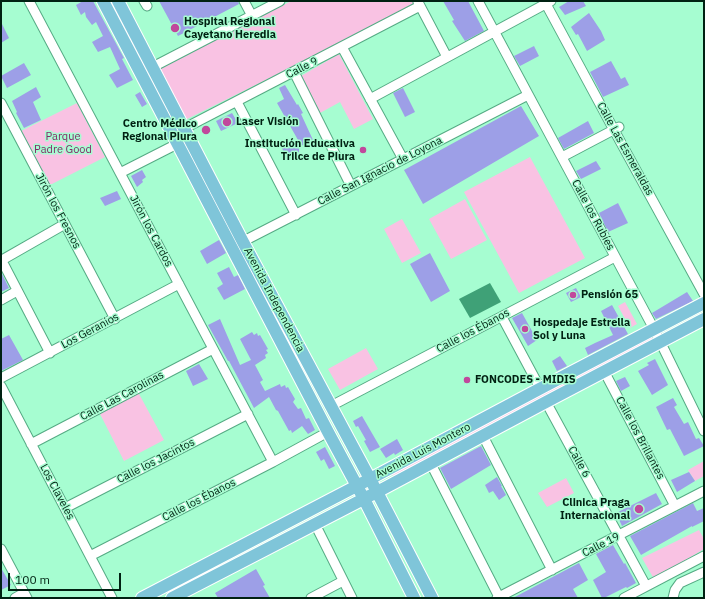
<!DOCTYPE html>
<html>
<head>
<meta charset="utf-8">
<style>
	body { margin:0 }
	#map { position:relative; width:705px; height:599px; overflow:hidden; background:#a6fdd1; font-family:"IBM Plex Sans",sans-serif }
	canvas { display:block }
	.frame { position:absolute; inset:0; border:2px solid #002112; pointer-events:none }
	.scale { position:absolute; left:8px; top:573px; width:113px; height:18px; box-sizing:border-box; border:2px solid #002112; border-top:0; padding-left:5px; font-size:12px; line-height:14px; white-space:nowrap; color:#002112; -webkit-text-stroke:3px #a6fdd1; paint-order:stroke }
</style>
</head>
<body>
<div id="map">
<canvas width="705" height="599"></canvas>
<div class="frame"></div>
<div class="scale">100 m</div>
</div>
<script>
const c = document.querySelector('canvas').getContext('2d');
c.lineJoin = 'round';
function fillPath(path, color) {
  c.fillStyle = color;
  c.fill(path, 'evenodd');
}
function toPath(rows) {
  const path = new Path2D();
  for (const r of rows) {
    path.moveTo(r[0], r[1]);
    for (let i = 2; i < r.length; i += 2) path.lineTo(r[i], r[i + 1]);
  }
  return path;
}
function strokePath(path, color, width, dash) {
  c.strokeStyle = color;
  c.lineWidth = width;
  c.lineCap = dash ? 'butt' : 'round';
  c.setLineDash(dash || []);
  c.stroke(path);
}
function label(font, color, halo, rows, align = 'center') {
  c.font = font + ' "IBM Plex Sans",sans-serif';
  c.lineWidth = 3;
  c.setLineDash([]);
  c.textBaseline = 'middle';
  c.strokeStyle = halo;
  c.fillStyle = color;
  for (const [text, x, y, turn = 0] of rows) {
    c.save();
    c.translate(x, y);
    c.rotate((+turn || 0) * Math.PI / 180);
    c.textAlign = isNaN(turn) ? turn : align;
    if (halo) c.strokeText(text, 0, 0);
    c.fillText(text, 0, 0);
    c.restore();
  }
}
fillPath(toPath([
	[291,1,412,1,415,6,183,121,158,70],
	[339,54,373,119,354,129,340,102,320,113,301,76],
	[77,103,105,157,50,185,21,131],
	[530,157,585,258,519,293,464,192],
	[465,199,487,240,451,259,429,219],
	[402,219,421,253,402,263,384,229],
	[625,302,637,324,630,328,618,306],
	[653,335,655,340,397,477,392,475,395,469],
	[366,348,378,369,340,390,328,369],
	[138,392,164,440,124,461,99,412],
	[704,461,704,476,695,481,688,470],
	[566,478,574,493,547,507,538,493],
	[699,530,704,539,704,549,654,579,642,558]
]), '#f9c2e3');
fillPath(toPath([
	[490,283,501,302,470,318,459,299]
]), '#3fa177');
fillPath(toPath([
	[83,1,93,1,124,58,122,59,133,80,117,88,109,75,120,69,110,47,98,52,92,42,103,36,96,22,92,25,86,17,85,12,81,15,76,5],
	[159,1,238,1,239,4,178,36],
	[443,1,468,1,484,31,465,41,452,21,454,20],
	[569,1,583,1,586,6,565,15,559,7],
	[589,13,601,31,605,40,587,51,578,34,576,35,571,27],
	[1,22,9,38,1,43],
	[534,46,539,56,520,66,514,56],
	[611,61,621,79,625,77,629,85,603,97,590,72],
	[24,63,31,75,7,88,1,76],
	[285,85,297,105,298,104,303,113,301,114,313,140,299,147,299,152,287,160,282,148,298,140,277,103,284,99,279,88],
	[36,87,41,97,33,102,41,120,24,128,16,113,17,112,12,101],
	[403,88,415,112,405,117,393,93],
	[140,92,147,104,142,107,135,95],
	[521,106,539,136,423,204,404,170],
	[232,113,238,123,221,131,216,121],
	[588,121,594,133,564,149,558,138],
	[596,161,601,169,581,179,576,171],
	[142,170,146,177,142,180,143,182,137,187,131,176],
	[117,191,121,199,105,206,100,198],
	[618,203,628,223,608,232,599,213],
	[219,240,226,253,207,264,200,251],
	[430,253,450,291,431,302,410,264],
	[229,267,234,277,238,275,245,289,224,300,217,288,223,284,217,273],
	[1,272,9,288,1,292],
	[576,288,581,297,571,302,566,293],
	[687,292,693,301,656,319,652,313],
	[612,305,628,334,588,355,585,348,595,343,613,335,601,311],
	[522,313,537,340,528,346,512,318],
	[220,319,240,365,251,360,240,339,252,332,254,335,257,333,258,336,260,335,268,349,266,350,268,353,265,355,266,358,255,365,263,380,260,382,265,391,280,384,281,387,285,385,286,388,288,387,295,399,293,402,298,409,301,408,306,419,309,418,315,430,308,434,302,426,292,433,291,430,289,431,278,411,276,410,269,397,254,408,229,361,228,361,208,325],
	[9,335,23,360,1,371,1,339],
	[560,356,567,366,557,371,552,361],
	[655,359,668,385,652,395,638,371,649,365,647,363],
	[199,364,208,379,193,386,186,371],
	[625,377,630,386,621,391,616,381],
	[673,398,677,405,674,407,684,424,688,422,696,439,699,438,704,446,684,456,670,429,667,430,656,407],
	[362,416,380,447,370,452,364,441,366,440,358,426,356,427,353,421],
	[397,439,403,450,395,455,394,453,386,458,380,449],
	[481,446,491,465,451,489,440,468],
	[325,447,335,466,329,469,324,459,321,461,316,452],
	[689,472,695,481,677,492,671,480],
	[497,477,502,486,501,486,506,495,499,500,493,491,489,493,485,485],
	[656,493,662,504,622,526,616,513],
	[693,503,697,511,704,508,704,521,692,527,692,526,641,555,630,536],
	[613,545,624,564,625,563,636,583,627,588,626,587,604,598,602,598,593,580,606,572,596,554],
	[579,563,588,580,573,589,578,598,513,598],
	[1,568,11,585,1,590],
	[256,569,265,585,263,586,270,598,218,598,215,593]
]), '#9d9fe7');
const minor = toPath([
	[29,1,273,462],
	[144,1,147,6],
	[244,1,252,16],
	[478,1,654,329,704,431],
	[418,2,447,57],
	[546,4,614,130,704,294],
	[342,47,403,159],
	[147,70,280,1],
	[294,72,351,186],
	[370,99,551,1],
	[237,102,296,215],
	[1,103,115,319],
	[185,128,420,6],
	[562,157,619,127],
	[120,173,177,144],
	[238,244,528,95],
	[1,259,50,353],
	[2,260,65,224],
	[1,300,17,291],
	[502,317,540,388],
	[604,371,675,506],
	[1,378,179,284],
	[1,386,112,598],
	[546,402,646,586],
	[331,406,615,257],
	[483,436,552,570],
	[31,444,213,349],
	[431,464,499,597],
	[65,508,248,414],
	[315,524,352,598],
	[1,549,27,598],
	[90,556,273,462,328,432],
	[15,598,24,593],
	[311,598,343,581],
	[497,598,704,491],
	[624,598,704,556],
	[673,598,675,590,680,583,704,572]
]);
const major = toPath([
	[103,1,328,432,364,499,414,598],
	[118,1,243,242,377,492,432,598],
	[142,598,370,479,545,386,704,303],
	[172,598,377,492,546,402,704,319]
]);
strokePath(minor, '#55ab84', 11);
strokePath(major, '#fff', 14);
strokePath(minor, '#fff', 9);
strokePath(major, '#7fc5d9', 12);
for (const [x, y, r, color] of [
	[175,28,5,"#c1489c"],
	[227,122,5,"#c1489c"],
	[206,130,5,"#c1489c"],
	[363,150,4,"#c1489c"],
	[573,295,4,"#c1489c"],
	[525,329,4,"#c1489c"],
	[467,380,4,"#c1489c"],
	[639,509,5,"#c1489c"]
]) {
  const dot = new Path2D();
  dot.arc(x, y, r, 0, 2 * Math.PI);
  c.fillStyle = color;
  c.fill(dot);
  strokePath(dot, '#a6fdd1', 1.5);
}
label('bold 11px', '#002112', '#a6fdd1', [
	["Hospital Regional",184,22],
	["Cayetano Heredia",184,35],
	["Laser Visión",236,122],
	["Centro Médico",197,124,"right"],
	["Regional Piura",197,137,"right"],
	["Institución Educativa",355,144,"right"],
	["Trilce de Piura",355,157,"right"],
	["Pensión 65",581,295],
	["Hospedaje Estrella",533,323],
	["Sol y Luna",533,336],
	["FONCODES - MIDIS",475,380],
	["Clinica Praga",630,503,"right"],
	["Internacional",630,516,"right"]
], 'left');
label('11px', '#002112', '#a6fdd1', [
	["Calle 9",302,68,-27],
	["Calle Las Esmeraldas",625,149,61],
	["Calle San Ignacio de Loyona",380,171,-27],
	["Jirón los Fresnos",58,211,62],
	["Calle los Rubíes",593,215,62],
	["Jirón los Cardos",151,231,62],
	["Avenida Independencia",274,300,62],
	["Los Geranios",90,331,-28],
	["Calle los Ébanos",473,331,-28],
	["Calle Las Carolinas",122,396,-28],
	["Calle los Brillantes",640,438,62],
	["Avenida Luis Montero",423,451,-28],
	["Calle los Jacintos",156,461,-27],
	["Calle 6",579,462,61],
	["Los Claveles",57,492,62],
	["Calle los Ébanos",199,500,-27],
	["Calle 19",601,545,-27]
]);
label('11px', '#832968', '#a6fdd1', [
	["Parque",63,137],
	["Padre Good",63,150]
]);
</script>
</body>
</html>
